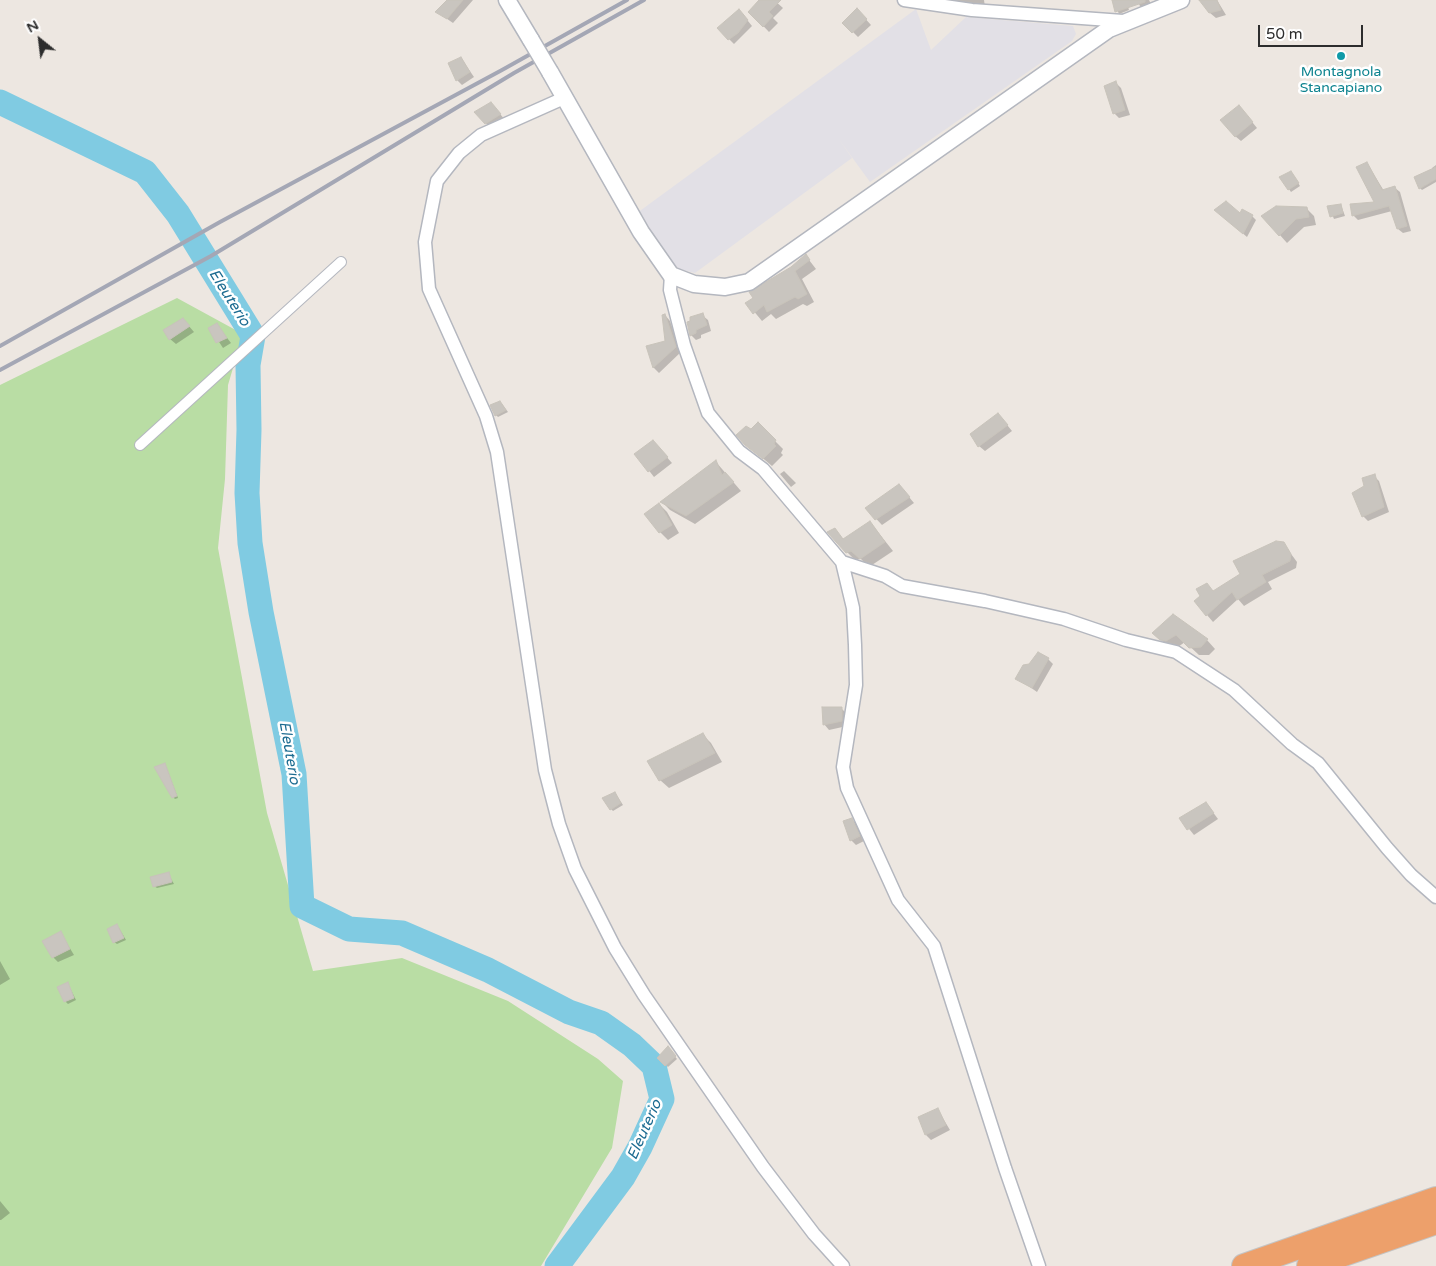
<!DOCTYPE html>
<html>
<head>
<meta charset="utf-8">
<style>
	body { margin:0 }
	#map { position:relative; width:1436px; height:1266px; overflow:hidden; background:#ede7e1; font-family:"Varela Round",sans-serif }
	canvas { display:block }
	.north { position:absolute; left:15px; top:15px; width:50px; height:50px; -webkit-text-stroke:4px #fff; paint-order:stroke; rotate:331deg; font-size:14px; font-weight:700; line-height:20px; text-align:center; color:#2d2d2d }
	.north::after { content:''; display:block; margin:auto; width:18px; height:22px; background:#2d2d2d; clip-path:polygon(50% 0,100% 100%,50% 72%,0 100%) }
	.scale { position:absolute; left:1258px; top:25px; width:105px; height:22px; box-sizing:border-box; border:2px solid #2d2d2d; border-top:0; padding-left:6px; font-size:15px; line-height:18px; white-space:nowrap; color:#2d2d2d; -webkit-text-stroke:4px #fff; paint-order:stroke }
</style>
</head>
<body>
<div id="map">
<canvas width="1436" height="1266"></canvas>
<div class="north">N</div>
<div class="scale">50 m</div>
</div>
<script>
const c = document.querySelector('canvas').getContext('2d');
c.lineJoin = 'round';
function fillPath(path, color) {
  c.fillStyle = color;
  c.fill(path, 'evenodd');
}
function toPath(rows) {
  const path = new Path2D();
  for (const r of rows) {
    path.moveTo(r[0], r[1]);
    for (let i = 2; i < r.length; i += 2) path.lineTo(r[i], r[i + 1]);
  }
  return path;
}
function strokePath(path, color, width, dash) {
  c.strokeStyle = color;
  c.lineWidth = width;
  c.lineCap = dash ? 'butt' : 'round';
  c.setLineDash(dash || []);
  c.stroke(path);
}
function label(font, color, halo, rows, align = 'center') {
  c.font = font + ' "Varela Round",sans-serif';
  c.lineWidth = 5;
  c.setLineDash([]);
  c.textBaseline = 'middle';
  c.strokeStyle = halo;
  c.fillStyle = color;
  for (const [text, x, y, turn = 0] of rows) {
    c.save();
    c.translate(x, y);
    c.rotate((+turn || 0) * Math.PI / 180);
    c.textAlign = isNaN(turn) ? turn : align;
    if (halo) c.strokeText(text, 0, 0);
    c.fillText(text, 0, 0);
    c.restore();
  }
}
fillPath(toPath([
	[916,9,931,50,966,17,1073,26,1076,34,1072,41,870,182,838,138,852,158,695,273,679,269,664,254,637,213]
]), '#e2e0e6');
fillPath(toPath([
	[177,298,243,334,228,385,225,479,218,548,267,813,313,971,402,958,508,1001,598,1059,623,1081,612,1148,541,1266,0,1266,0,385]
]), '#b9dda4');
fillPath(toPath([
	[449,0,473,0,453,23,437,12],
	[761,0,774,0,783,8,773,18,778,23,769,32,750,12],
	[949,0,984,0,985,7,952,3],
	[1113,0,1126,0,1129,10,1119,14],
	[1137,0,1149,0,1151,4,1141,8],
	[1209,0,1217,0,1226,15,1216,18,1210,13],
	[862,15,871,25,858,37,844,23],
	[744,16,752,26,734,44,719,29],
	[461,58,474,77,462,85,457,80],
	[1116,83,1121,88,1130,115,1119,118,1114,113],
	[496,109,505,120,491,129,476,112],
	[1244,112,1257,128,1241,141,1235,136],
	[1367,163,1384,191,1395,188,1400,192,1411,231,1403,233,1398,229,1392,211,1358,220,1353,215,1376,203],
	[1436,165,1436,182,1422,190,1420,188,1433,170,1432,168],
	[1293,175,1300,186,1291,192,1281,178],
	[1341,205,1345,216,1334,219,1329,207],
	[1307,209,1314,216,1316,225,1304,227,1287,243,1263,216],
	[1220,214,1252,216,1256,220,1247,237],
	[806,256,816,269,802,279,814,302,807,306,803,304,776,319,771,314,762,321,747,303],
	[665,315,670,321,681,352,659,373,654,368,648,347,667,342],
	[702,315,708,320,711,331,701,335,701,338,696,340,691,335],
	[188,325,194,332,176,344,170,339],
	[217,325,231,343,223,348,210,328],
	[502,404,508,412,498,417,496,415],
	[1003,420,1012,431,985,451,979,446],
	[758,424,783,449,781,453,783,455,772,466,746,444,751,430],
	[658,447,672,463,654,477,636,454],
	[716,462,741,491,695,524,670,510,662,502],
	[784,471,796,483,791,487,780,474],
	[1374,476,1379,481,1389,512,1368,521,1363,516,1365,487],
	[904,491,914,503,882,525,867,509],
	[659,504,667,512,679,533,668,540,660,532],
	[870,522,893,551,869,567,860,558,856,561,847,552,835,530,844,540],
	[1283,543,1297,562,1296,568,1268,582,1272,589,1244,606,1238,599,1213,622,1207,615,1202,597,1207,585,1214,592,1242,575],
	[1173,615,1207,640,1215,649,1209,655,1199,655,1185,642,1175,649,1170,648,1154,633],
	[1048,659,1053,664,1037,692,1017,678],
	[841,708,847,714,847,726,829,730,824,724],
	[703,735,711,743,722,762,669,788,660,780],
	[165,764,178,798,175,799,173,797],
	[615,793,623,805,613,811,611,809],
	[1206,803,1218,819,1194,835,1181,819],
	[851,819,857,824,864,841,856,845,851,840],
	[168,873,174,884,157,888,154,886],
	[119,928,126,940,117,944,114,942],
	[60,932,74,955,58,962,53,957],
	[0,961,10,979,0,985],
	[68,984,76,1000,68,1004,65,1001],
	[668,1048,677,1059,668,1067,658,1058],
	[938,1110,950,1130,931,1140,926,1135],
	[0,1201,10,1213,1,1220,0,1220]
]), '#0003');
strokePath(toPath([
	[0,102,145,172,178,214,253,336,248,365,249,430,247,493,250,543,261,612,294,774,302,906,349,929,402,933,488,970,569,1012,601,1023,632,1045,654,1066,662,1099,640,1147,623,1177,557,1266]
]), '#80cbe2', 25);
const building = toPath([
	[447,0,463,0,447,19,435,12,447,0],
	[759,0,781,0,769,12,773,16,763,27,748,12,759,0],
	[1112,0,1145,0,1145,2,1115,12,1112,0],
	[1199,0,1217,0,1221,10,1209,13,1199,0],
	[857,8,867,19,852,33,842,23,857,8],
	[739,9,748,20,738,33,728,40,717,28,739,9],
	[461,57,470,72,456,81,448,63,461,57],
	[1116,81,1125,110,1113,114,1104,86,1116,81],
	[491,102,501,114,485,124,474,112,491,102],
	[1239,105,1253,122,1235,137,1220,120,1239,105],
	[1367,162,1382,190,1395,186,1407,226,1397,229,1389,206,1352,216,1350,204,1374,202,1356,167,1367,162],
	[1436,167,1436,179,1419,189,1414,177,1436,167],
	[1291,171,1299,183,1288,190,1279,177,1291,171],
	[1226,201,1240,213,1242,209,1253,215,1243,234,1214,210,1226,201],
	[1341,204,1343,213,1330,217,1327,206,1341,204],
	[1276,206,1307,207,1309,217,1296,219,1279,236,1261,216,1276,206],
	[806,254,810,260,795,271,807,294,798,299,795,297,767,312,764,305,753,314,745,303,753,298,749,292,791,267,806,254],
	[703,313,707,325,696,330,696,333,690,336,687,322,690,321,690,317,703,313],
	[665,314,676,347,653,368,646,346,665,341,662,315,665,314],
	[183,318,190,326,169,340,163,330,183,318],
	[217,323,227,338,216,343,208,328,217,323],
	[500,401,506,410,495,416,490,405,500,401],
	[998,413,1008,425,978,447,970,434,998,413],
	[758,422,776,440,774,444,776,446,763,459,745,445,736,435,746,426,751,429,758,422],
	[653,440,668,457,648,472,634,454,653,440],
	[716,460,722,475,725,472,734,482,686,516,660,502,716,460],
	[1375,474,1384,507,1362,517,1352,493,1364,486,1362,478,1375,474],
	[899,484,910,497,875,520,865,508,899,484],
	[659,503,672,525,659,533,644,514,659,503],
	[870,521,885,542,860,559,851,551,846,553,827,532,835,528,843,539,870,521],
	[1276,541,1284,542,1291,554,1290,561,1262,575,1266,582,1237,600,1232,592,1206,616,1194,601,1200,596,1196,589,1207,583,1213,591,1240,574,1233,561,1276,541],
	[1173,614,1208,639,1201,647,1189,648,1176,635,1166,641,1160,640,1152,633,1173,614],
	[1038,652,1049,658,1032,688,1015,679,1023,665,1029,664,1038,652],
	[822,707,842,707,842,721,823,725,822,707],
	[703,733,715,753,659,781,647,761,703,733],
	[165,763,177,796,172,798,154,767,165,763],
	[615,792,621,803,610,810,602,798,615,792],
	[1206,802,1214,813,1187,830,1179,818,1206,802],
	[852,818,860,836,850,841,843,821,852,818],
	[169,872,172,882,153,887,150,877,169,872],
	[117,924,124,938,113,943,107,929,117,924],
	[61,931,70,949,52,958,42,941,61,931],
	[68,982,74,998,64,1002,57,987,68,982],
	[668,1046,676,1056,665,1066,657,1058,668,1046],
	[938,1108,946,1125,925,1135,918,1117,938,1108]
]);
fillPath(building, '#c9c5bf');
strokePath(building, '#c8c3ba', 1);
const pedestrian = toPath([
	[140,445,341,262]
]);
const minor = toPath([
	[904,0,972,10,1123,21],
	[564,98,481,135,459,153,437,181,425,242,429,289,486,416,497,452,545,770,559,824,575,869,615,948,644,995,763,1167,814,1234,843,1266],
	[671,275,670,290,684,345,708,413,739,451,763,469,842,562,853,608,855,645,856,685,843,767,847,788,898,900,934,946,1005,1168,1039,1266],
	[842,562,885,576,902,586,985,601,1064,619,1126,640,1176,652,1234,690,1292,744,1318,763,1387,848,1411,875,1436,897]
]);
const tertiary = toPath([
	[507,0,531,40],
	[550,72,641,232,671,275,694,284,725,287,749,282,1109,29,1181,0]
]);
const motorway = toPath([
	[1244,1266,1436,1199],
	[1309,1266,1436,1222]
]);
strokePath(pedestrian, '#b4b7bf', 12);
strokePath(minor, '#b4b7bf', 15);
strokePath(tertiary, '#b4b7bf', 19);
strokePath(motorway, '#c4c4c4', 26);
strokePath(pedestrian, '#fff', 10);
strokePath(minor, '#fff', 12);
strokePath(tertiary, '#fff', 16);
strokePath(motorway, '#eda06b', 24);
strokePath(toPath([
	[0,346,220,222,502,70,627,0],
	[0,370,211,256,514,73,644,0]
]), '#a4a7b5', 4);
const tertiaryBridge = toPath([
	[531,40,550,72]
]);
strokePath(tertiaryBridge, '#b4b7bf', 19, []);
strokePath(tertiaryBridge, '#fff', 16);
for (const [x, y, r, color] of [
	[1341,56,5,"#0f9aa8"]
]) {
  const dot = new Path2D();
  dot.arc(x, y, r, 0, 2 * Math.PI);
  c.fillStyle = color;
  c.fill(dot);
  strokePath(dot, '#fff', 2);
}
label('14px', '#0d838f', '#fff', [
	["Montagnola",1341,72],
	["Stancapiano",1341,88]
]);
label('italic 15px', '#1d6c91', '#fff', [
	["Eleuterio",229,298,58],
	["Eleuterio",289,753,80],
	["Eleuterio",645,1130,-66]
]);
</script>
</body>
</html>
